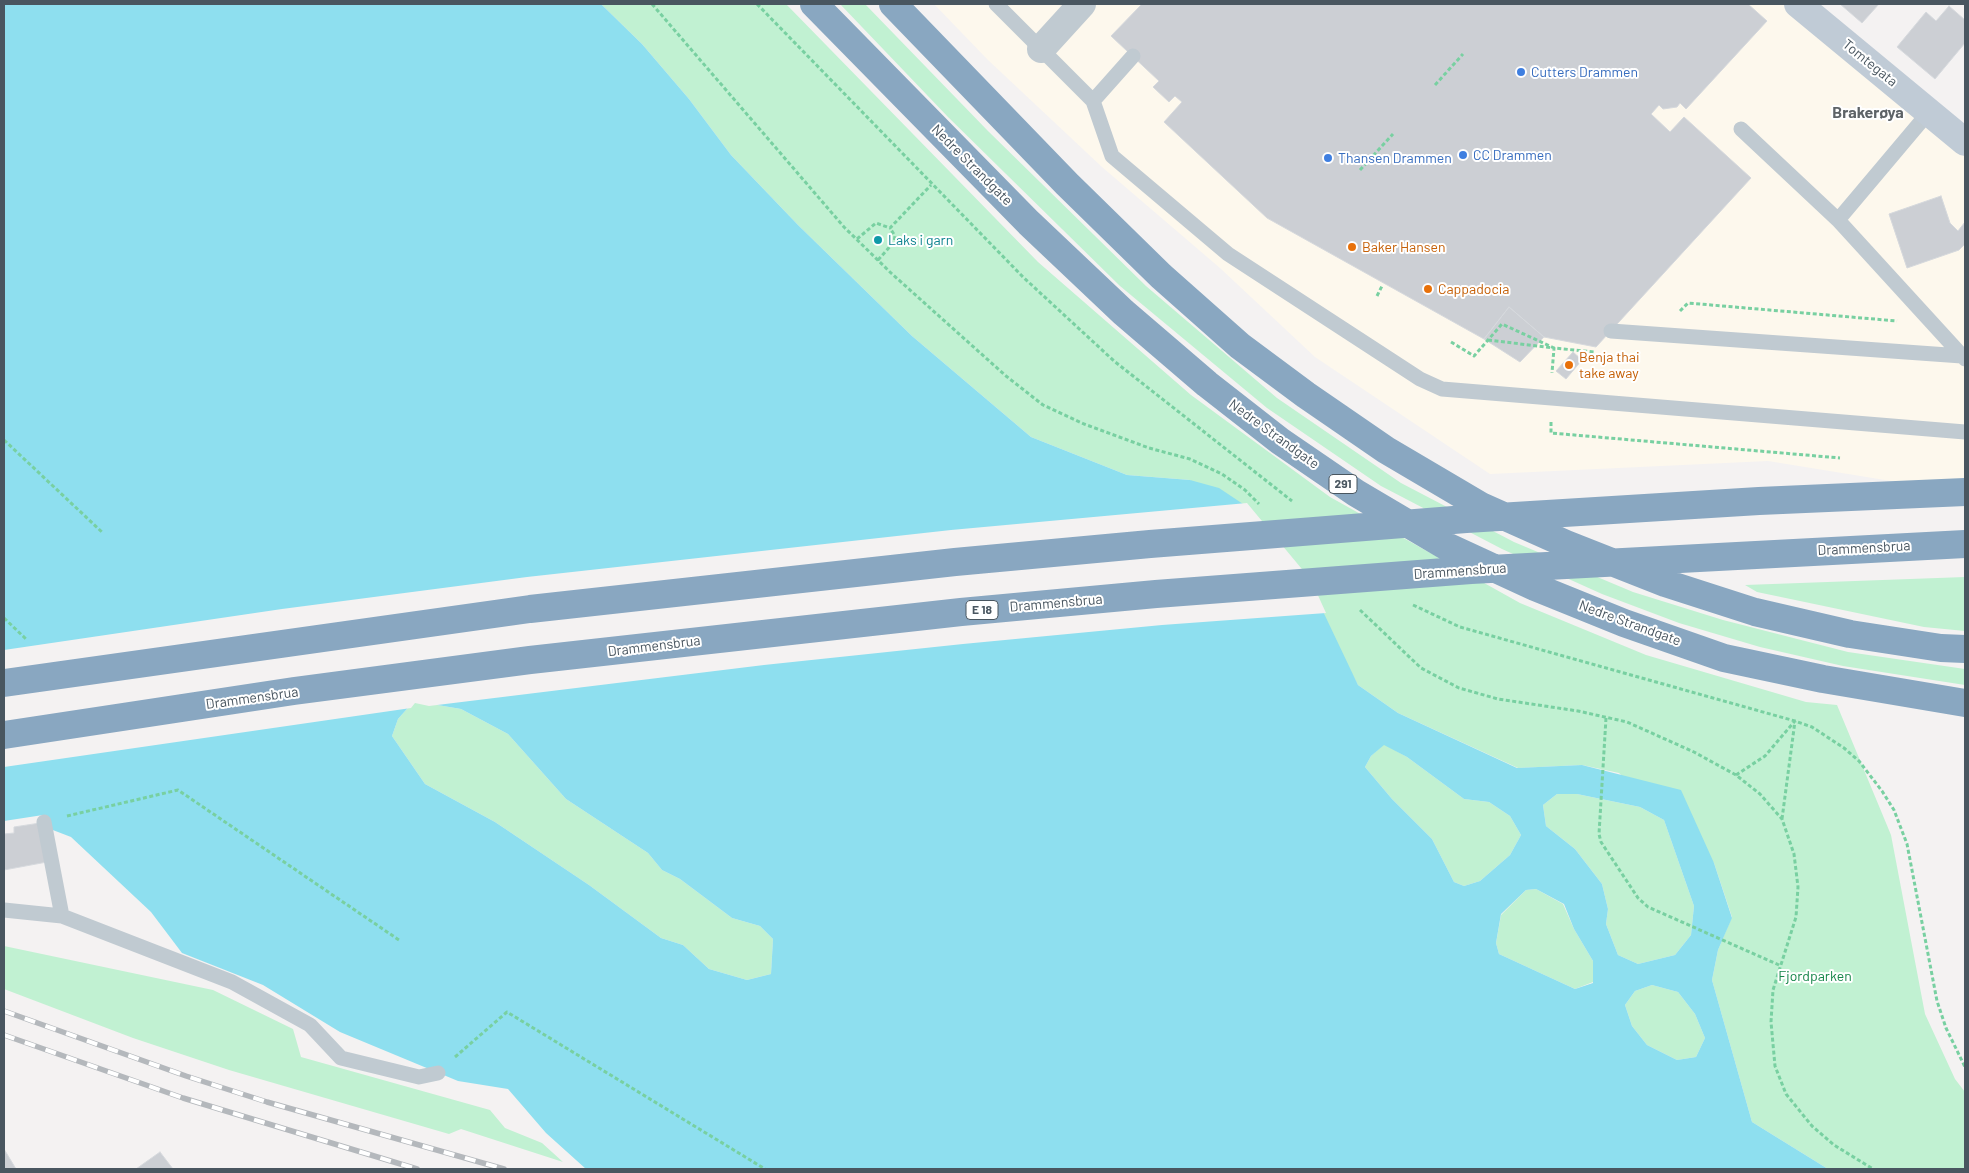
<!DOCTYPE html>
<html>
<head>
<meta charset="utf-8">
<style>
	body { margin:0 }
	#map { position:relative; width:1969px; height:1173px; overflow:hidden; background:#f4f2f2; font-family:Barlow,sans-serif }
	canvas { display:block }
	.frame { position:absolute; inset:0; border:5px solid #495660; pointer-events:none }
</style>
</head>
<body>
<div id="map">
<canvas width="1969" height="1173"></canvas>
<div class="frame"></div>
</div>
<script>
const c = document.querySelector('canvas').getContext('2d');
c.lineJoin = 'round';
function fillPath(path, color) {
  c.fillStyle = color;
  c.fill(path, 'evenodd');
}
function toPath(rows) {
  const path = new Path2D();
  for (const r of rows) {
    path.moveTo(r[0], r[1]);
    for (let i = 2; i < r.length; i += 2) path.lineTo(r[i], r[i + 1]);
  }
  return path;
}
function strokePath(path, color, width, dash) {
  c.strokeStyle = color;
  c.lineWidth = width;
  c.lineCap = dash ? 'butt' : 'round';
  c.setLineDash(dash || []);
  c.stroke(path);
}
function label(font, color, halo, rows, align = 'center') {
  c.font = font + ' Barlow,sans-serif';
  c.lineWidth = 4;
  c.setLineDash([]);
  c.textBaseline = 'middle';
  c.strokeStyle = halo;
  c.fillStyle = color;
  for (const [text, x, y, turn = 0] of rows) {
    c.save();
    c.translate(x, y);
    c.rotate((+turn || 0) * Math.PI / 180);
    c.textAlign = isNaN(turn) ? turn : align;
    if (halo) c.strokeText(text, 0, 0);
    c.fillText(text, 0, 0);
    c.restore();
  }
}
fillPath(toPath([
	[934,4,1803,4,1965,142,1965,493,1768,461,1490,474,1315,357,1220,268,1102,167,988,60]
]), '#fdf8ed');
fillPath(toPath([
	[601,4,786,4,1038,262,1191,395,1330,497,1520,603,1646,655,1806,702,1837,705,1891,835,1925,1014,1955,1079,1965,1092,1965,1169,1828,1169,1752,1122,1712,980,1718,950,1732,917,1714,863,1619,773,1582,765,1518,768,1398,713,1358,685,1342,655,1190,480,1127,475,1031,437,912,336,798,225,731,155,689,99,642,44],
	[840,4,865,4,988,131,1146,286,1277,398,1401,483,1514,542,1633,592,1723,620,1848,652,1965,669,1965,685,1843,666,1760,647,1679,623,1602,594,1502,549,1381,486,1267,408,1120,286,948,117],
	[1965,577,1965,631,1924,627,1757,592,1745,585],
	[414,701,461,709,508,734,566,799,648,853,662,870,680,879,732,918,760,926,773,939,771,974,747,980,709,969,683,945,661,938,589,885,495,822,425,784,392,736,398,719],
	[1384,744,1407,757,1464,799,1489,802,1510,816,1521,835,1510,855,1480,881,1464,886,1454,882,1432,839,1392,799,1365,767,1371,756],
	[1557,794,1577,794,1640,807,1664,820,1694,906,1691,935,1675,955,1638,964,1618,955,1606,924,1608,909,1602,884,1575,849,1546,826,1543,805],
	[1536,889,1563,904,1574,929,1593,961,1593,982,1575,989,1499,954,1496,943,1501,915,1526,890],
	[4,946,213,990,293,1029,301,1057,490,1110,505,1128,542,1143,563,1162,461,1129,449,1134,229,1070,133,1038,4,989],
	[1652,985,1678,992,1695,1014,1705,1038,1696,1057,1677,1060,1647,1045,1632,1026,1625,1005,1635,991]
]), '#c1f1d2');
fillPath(toPath([
	[4,4,601,4,642,44,689,99,731,155,798,225,912,336,1031,437,1127,475,1190,480,1219,488,1243,504,1309,582,1358,685,1398,713,1517,768,1582,765,1681,790,1714,863,1732,918,1718,950,1712,980,1752,1122,1828,1169,586,1169,546,1133,508,1089,458,1081,340,1032,263,985,182,953,151,912,71,837,45,827,43,815,4,821],
	[414,701,461,709,508,734,566,799,648,853,662,870,680,879,732,918,760,926,773,939,771,974,747,980,709,969,683,945,661,938,589,885,495,822,425,784,392,736,398,719],
	[1384,745,1407,757,1464,799,1489,802,1510,816,1521,835,1510,855,1480,881,1464,886,1454,882,1432,839,1392,799,1365,767,1371,756],
	[1557,794,1577,794,1640,807,1664,820,1694,906,1691,935,1675,955,1638,964,1618,955,1606,924,1608,909,1602,884,1575,849,1546,826,1543,805],
	[1536,889,1564,904,1574,929,1593,961,1593,983,1575,989,1499,954,1496,943,1501,914,1526,890],
	[1652,985,1678,992,1695,1014,1705,1038,1696,1057,1677,1060,1647,1045,1632,1026,1625,1005,1635,991]
]), '#8edfef');
fillPath(toPath([
	[1247,503,1311,580,1326,613,1162,625,963,644,764,665,429,706,415,703,411,708,4,767,4,650,282,609,527,577,951,530]
]), '#f4f2f2');
const building = toPath([
	[1142,4,1748,4,1767,21,1686,109,1680,103,1677,107,1663,109,1659,105,1651,114,1670,132,1684,117,1751,178,1596,347,1544,337,1509,307,1484,339,1267,218,1164,122,1182,102,1175,96,1169,102,1153,87,1159,81,1111,36,1142,4],
	[1840,4,1879,4,1862,23,1840,4],
	[1949,6,1965,20,1965,43,1935,79,1897,47,1926,12,1936,21,1949,6],
	[1941,196,1950,223,1958,231,1965,222,1965,244,1959,250,1907,268,1889,214,1941,196],
	[1509,307,1544,337,1520,362,1484,339,1509,307],
	[1573,352,1582,360,1566,379,1556,371,1573,352],
	[40,823,47,862,4,870,4,834,14,833,14,827,40,823],
	[4,1149,16,1169,4,1169,4,1149],
	[160,1152,173,1169,136,1169,160,1152]
]);
fillPath(building, '#cccfd4');
strokePath(building, '#d6d9dd', 1);
strokePath(toPath([
	[652,4,844,227,891,273,1006,376,1043,405,1084,424,1149,448,1190,459,1222,474,1245,490,1259,504],
	[757,4,1023,277,1114,361,1292,501],
	[1435,85,1463,54],
	[1360,170,1393,134],
	[857,239,876,223,890,228,931,185],
	[878,260,894,242,895,236,890,228],
	[1377,296,1382,286],
	[1680,311,1688,303,1897,321],
	[1488,340,1554,348,1552,373],
	[1451,342,1474,356,1502,324,1554,348,1594,352],
	[1551,422,1551,433,1840,458],
	[4,440,103,533],
	[1413,605,1460,627,1795,721,1812,727,1844,748,1859,761,1882,791,1894,810,1907,844,1937,1001,1946,1028,1965,1067],
	[1360,610,1421,668,1459,688,1498,699,1578,711,1627,722,1694,752,1736,775,1760,794,1782,819,1794,854,1798,887,1796,917,1773,990,1771,1022,1775,1066,1786,1094,1812,1126,1834,1145,1873,1169],
	[4,618,26,639],
	[1606,718,1599,834,1601,842,1638,898,1648,907,1779,965],
	[1736,775,1765,756,1794,722],
	[67,816,178,790,399,940],
	[1782,819,1795,721],
	[455,1057,507,1012,765,1169]
]), '#78d0a1', 3, [4, 2.5]);
strokePath(toPath([
	[996,4,1093,101,1112,156,1228,254,1420,379,1442,389,1965,432],
	[1093,101,1133,56],
	[1741,129,1838,220,1965,359],
	[1838,220,1929,112],
	[1611,331,1962,356],
	[44,822,62,916],
	[4,910,62,916,232,982,310,1025,341,1058,419,1077,438,1073]
]), '#c0cad1', 15);
strokePath(toPath([
	[1041,49,1082,4]
]), '#c0cad1', 28);
strokePath(toPath([
	[1798,4,1965,142]
]), '#c0cbd6', 28);
strokePath(toPath([
	[814,4,1029,223,1123,312,1207,384,1280,441,1356,493,1444,545,1535,587,1624,623,1724,658,1823,679,1965,703],
	[893,4,1067,184,1161,276,1240,346,1306,395,1386,450,1481,506,1566,544,1665,583,1755,612,1850,634,1941,648,1965,649],
	[4,683,530,609,955,562,1150,544,1466,519,1759,501,1965,492],
	[4,735,294,691,530,660,961,612,1156,594,1471,570,1965,544]
]), '#89a7c1', 28);
const rail = toPath([
	[4,1011,186,1076,267,1102,504,1169],
	[4,1035,183,1098,417,1169]
]);
strokePath(rail, '#b4b8bc', 5.5);
strokePath(rail, '#fff', 4, [11]);
for (const [x, y, r, color] of [
	[1521,72,5,"#3f7fe0"],
	[1463,155,5,"#3f7fe0"],
	[1328,158,5,"#3f7fe0"],
	[878,240,5,"#0f9aa8"],
	[1352,247,5,"#e8710a"],
	[1428,289,5,"#e8710a"],
	[1569,365,5,"#e8710a"]
]) {
  const dot = new Path2D();
  dot.arc(x, y, r, 0, 2 * Math.PI);
  c.fillStyle = color;
  c.fill(dot);
  strokePath(dot, '#fff', 2);
}
for (const [x, y, w] of [
	[1343,484,28],
	[982,610,32]
]) {
  const box = new Path2D();
  box.roundRect(x - w / 2, y - 9.5, w, 19, 4);
  c.fillStyle = '#fff';
  c.fill(box);
  strokePath(box, '#495660', 1);
}
label('bold 12px', '#495660', null, [
	["291",1343,484],
	["E 18",982,610]
]);
label('14px', '#495660', '#fff', [
	["Tomtegata",1870,63,39],
	["Nedre Strandgate",972,165,45],
	["Nedre Strandgate",1274,434,36],
	["Drammensbrua",1864,548,-3],
	["Drammensbrua",1460,571,-4],
	["Drammensbrua",1056,603,-5],
	["Nedre Strandgate",1630,623,20],
	["Drammensbrua",654,646,-7],
	["Drammensbrua",252,698,-8]
]);
label('14px', '#366cbe', '#fff', [
	["Cutters Drammen",1531,72],
	["CC Drammen",1473,155],
	["Thansen Drammen",1338,158]
], 'left');
label('14px', '#0d838f', '#fff', [
	["Laks i garn",888,240]
], 'left');
label('14px', '#c56008', '#fff', [
	["Baker Hansen",1362,247],
	["Cappadocia",1438,289],
	["Benja thai",1579,357],
	["take away",1579,373]
], 'left');
label('14px', '#168649', '#fff', [
	["Fjordparken",1815,976]
]);
label('bold 16px', '#5e6367', '#fff', [
	["Brakerøya",1868,113]
]);
</script>
</body>
</html>
